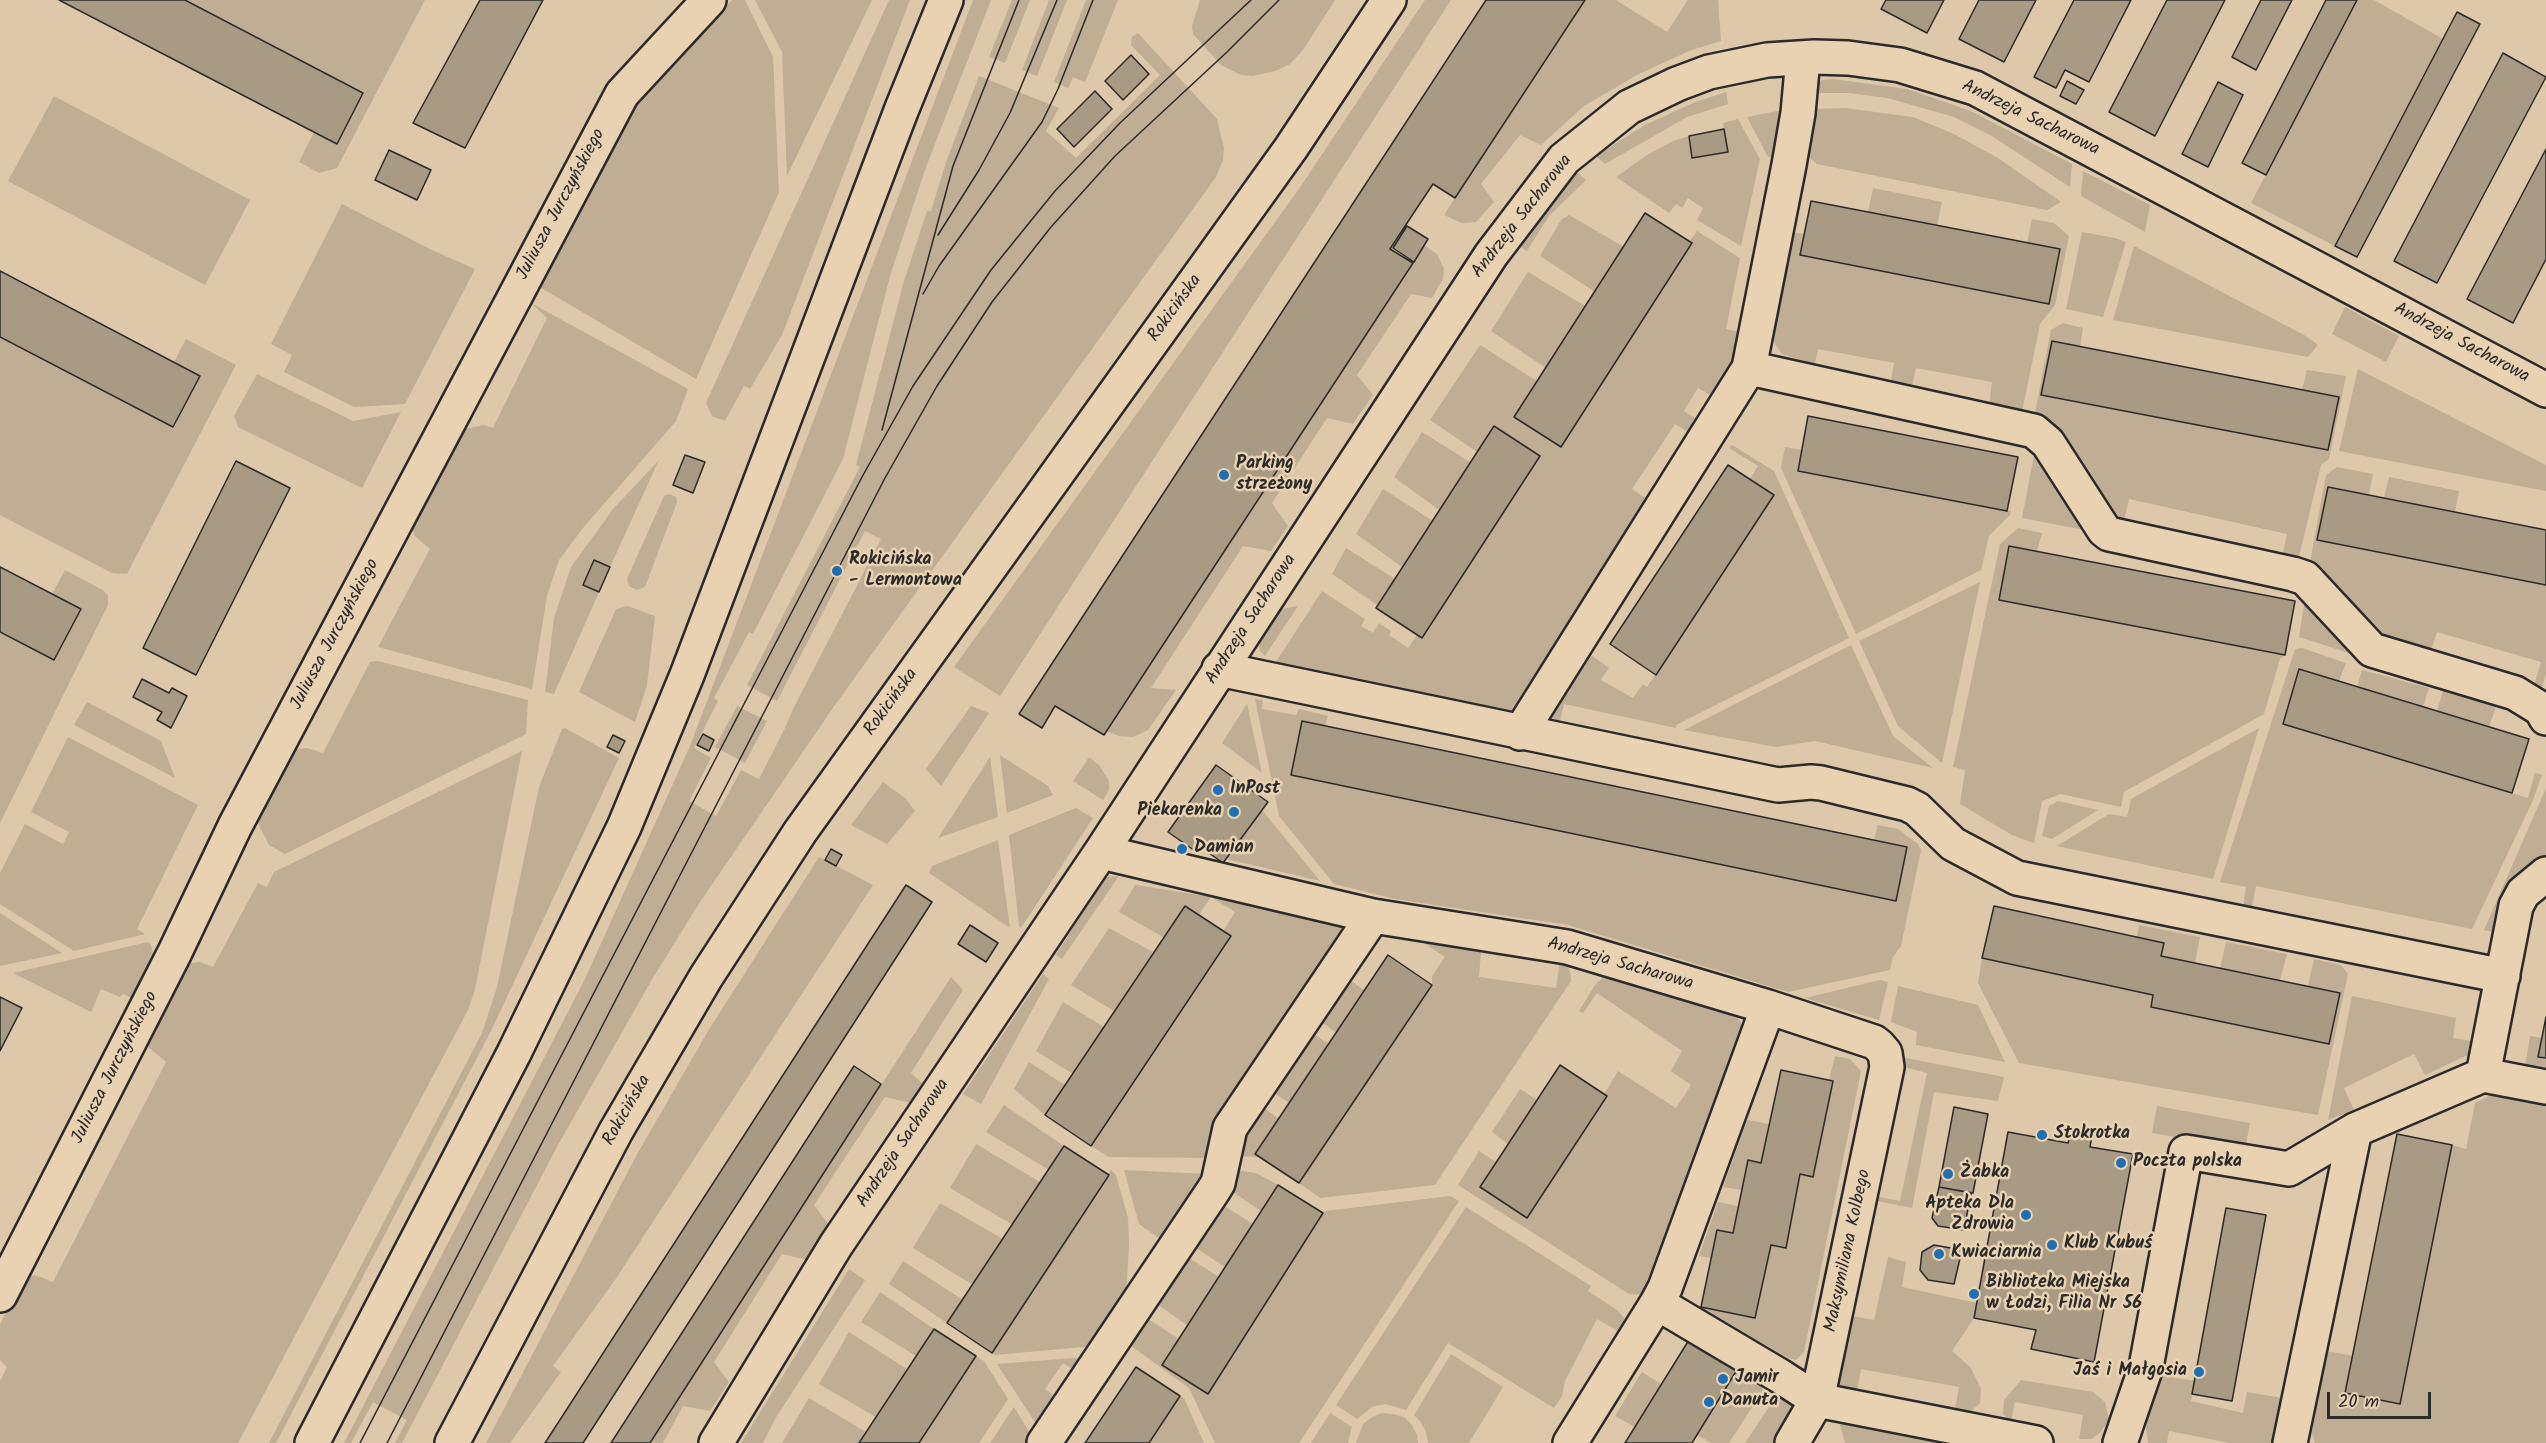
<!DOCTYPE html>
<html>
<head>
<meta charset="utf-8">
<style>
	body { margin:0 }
	#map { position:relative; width:2546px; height:1443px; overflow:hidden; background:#ddc8a9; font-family:Kalam,sans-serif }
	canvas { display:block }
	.scale { position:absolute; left:2327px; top:1392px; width:104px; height:27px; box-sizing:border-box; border:3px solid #2b2b2b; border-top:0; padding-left:8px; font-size:18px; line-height:21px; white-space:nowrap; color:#2b2b2b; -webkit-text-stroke:4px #e8d2b1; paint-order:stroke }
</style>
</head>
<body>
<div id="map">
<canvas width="2546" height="1443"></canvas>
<div class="scale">20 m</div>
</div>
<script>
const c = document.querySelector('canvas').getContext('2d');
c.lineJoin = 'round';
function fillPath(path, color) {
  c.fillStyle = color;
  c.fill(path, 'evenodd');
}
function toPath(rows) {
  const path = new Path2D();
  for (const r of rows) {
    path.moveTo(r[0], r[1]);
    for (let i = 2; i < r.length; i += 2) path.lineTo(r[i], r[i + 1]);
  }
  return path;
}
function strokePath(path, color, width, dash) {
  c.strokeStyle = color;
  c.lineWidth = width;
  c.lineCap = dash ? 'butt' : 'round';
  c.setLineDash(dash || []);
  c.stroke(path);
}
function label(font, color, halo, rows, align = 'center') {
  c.font = font + ' Kalam,sans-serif';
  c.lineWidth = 5;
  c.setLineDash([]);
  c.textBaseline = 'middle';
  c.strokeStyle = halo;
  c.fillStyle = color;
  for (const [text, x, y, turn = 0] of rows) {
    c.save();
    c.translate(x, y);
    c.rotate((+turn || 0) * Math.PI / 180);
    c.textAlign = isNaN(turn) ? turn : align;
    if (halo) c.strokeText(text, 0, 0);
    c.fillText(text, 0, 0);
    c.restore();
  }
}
fillPath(toPath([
	[185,0,425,0,337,168,319,173,299,162,314,132,337,143,363,92],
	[732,0,745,0,773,57,779,192,696,379,538,286,631,106],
	[755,0,872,0,787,176,782,52],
	[889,0,910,0,782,335,750,389,744,386,725,421,712,416,706,403],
	[973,0,991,0,926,167,890,276,843,459,753,634,749,632,714,698,718,701,694,748,711,758,689,801,716,816,741,770,759,779,785,728,793,709,881,539,865,531,777,701,747,685,860,467,856,465,904,281,927,211,931,211,946,162,979,76,1059,108,1046,131,1076,158,1160,75,1131,45,1132,37,1138,33,1217,119,1224,148,1223,160,1216,177,835,705,700,902,651,981,558,1145,402,1443,395,1443,407,1420,373,1402,351,1443,344,1443,585,979,690,746],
	[1012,0,1030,0,1005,63,989,57],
	[1049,0,1067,0,1037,76,1022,70],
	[1086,0,1118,0,1085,82,1073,77,1068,88,1054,82],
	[1200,0,1335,0,1303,50,1290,64,1275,71,1253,76,1241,75,1221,65,1193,34,1192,26],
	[1425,0,1451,0,1000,696,954,667,1301,186],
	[1585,0,1616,0,1667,32,1688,0,1718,0,1721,41,1689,51,1637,75,1584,106,1541,145,1520,135,1481,184,1494,202,1476,222,1462,223,1444,215],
	[2357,0,2374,0,2443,39,2335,246,2251,203],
	[1833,79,1907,89,1971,111,2072,164,2070,187,1990,135,1954,117,1887,98,1849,93,1815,93,1815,86,1822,80],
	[1726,92,1728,104,1687,117,1605,164,1596,156,1645,125,1693,103],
	[54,96,250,200,205,285,8,181],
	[1845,108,1913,117,1954,134,1998,158,2061,202,2047,210,1817,164,1811,159,1804,147,1812,109],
	[1788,109,1778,159,1768,157,1747,117],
	[1738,119,1760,159,1741,246,1697,220,1703,208,1688,198,1682,208,1676,204,1669,213,1616,177,1647,155,1673,141,1689,136,1693,158,1728,152,1723,123],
	[2083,171,2150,205,2145,232,2081,196],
	[1578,173,1586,180,1549,216,1527,251,1516,244,1563,183],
	[1873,188,1942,202,1937,226,1868,212],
	[342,204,432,250,475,269,405,404,354,407,284,372,292,355,271,344],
	[1569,215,1624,247,1595,292,1540,256,1561,220],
	[2032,219,2054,223,2069,236,2055,305,2040,324,2022,412,1989,406,1992,382,1916,368,1911,391,1890,387,1894,363,1818,349,1813,372,1807,371,1807,362,1782,354,1775,344,1770,326,1786,231,1804,234,1801,255,2049,304,2060,250,2027,243],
	[1697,231,1740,258,1726,329,1745,333,1719,400,1698,388,1684,411,1704,424,1696,437,1675,424,1632,489,1654,504,1522,711,1504,716,1272,668,1322,591,1365,619,1361,626,1373,633,1379,623,1391,631,1389,635,1408,648,1417,635,1422,637,1539,456,1494,426,1477,452,1430,420,1480,345,1537,381,1514,417,1561,447,1692,244,1689,242],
	[2082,232,2115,238,2126,242,2103,317,2066,309],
	[1424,245,1437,254,1444,269,1443,279,1432,298,1411,294,1357,375,1373,395,1353,424,1327,418,1272,503,1288,526,1271,551,1243,546,1151,688,1176,690,1148,730,1133,737,1119,736,1106,731],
	[2134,246,2304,335,2318,345,2308,357,2113,320],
	[1528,272,1585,306,1546,368,1491,331],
	[531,303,688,389,676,421,583,528,559,560,547,596,532,689,378,647,430,549,415,536,412,528,466,429,484,425,493,428,547,318],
	[2345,307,2399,336,2386,362,2332,334],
	[2063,323,2083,328,2080,347,2052,341,2042,395,2328,450,2339,397,2302,390,2307,370,2346,376,2329,459,2321,465,2298,561,2282,558,2287,534,2129,499,2123,525,2114,522,2034,418,2051,330],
	[0,337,173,427,200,376,174,362,186,339,236,365,127,574,112,573,0,515],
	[2358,369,2546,465,2546,491,2339,451],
	[257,374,353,421,401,412,362,488,238,427,234,416],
	[1422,432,1470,462,1439,510,1394,477],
	[1732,445,1774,471,1849,638,1676,725,1676,728,1564,704,1559,725,1553,720,1550,711,1584,650,1609,668,1601,680,1633,698,1643,684,1647,687,1774,495,1750,479,1758,466,1729,448],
	[2036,445,2090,531,2022,518],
	[1785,447,1802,450,1798,471,2011,511,2010,515,1989,536,1981,570,1856,634,1781,468],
	[659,460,610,567,594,561,583,585,599,592,554,694,545,692,554,618,571,567,613,509],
	[2337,467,2373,474,2369,495,2328,487,2318,540,2546,585,2546,673,2541,692,2533,689,2541,662,2437,632,2429,656,2383,640,2309,568,2326,475],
	[2389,477,2459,491,2455,512,2384,498],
	[1383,489,1433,521,1402,567,1356,534],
	[668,494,676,497,677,502,645,587,637,590,629,586,627,579,664,496],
	[2018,528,2042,533,2037,551,2009,546,1999,600,2285,655,2280,659,2264,714,2124,792,2121,807,2061,794,2042,801,2034,843,2012,835,1960,804,1965,770,1953,767,2000,544],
	[1346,548,1395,579,1377,605,1332,574],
	[65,570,103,590,108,596,108,605,0,823,0,632,54,660,80,609,52,594],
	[1980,582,1942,763,1898,726,1859,641],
	[2304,604,2352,654,2299,637],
	[628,606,655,616,647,685,635,722,579,692,616,609],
	[1298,606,1265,656,1260,651,1258,636,1276,610],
	[1851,645,1893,736,1933,768,1815,741,1776,747,1684,730],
	[2302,648,2346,663,2339,681,2299,670,2283,724,2528,798,2535,773,2542,775,2533,800,2472,929,2256,886,2251,911,2243,908,2246,887,2220,882,2295,649],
	[378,661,528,700,526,734,285,854,269,845,258,823,291,754,297,749,307,748,323,753,370,662],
	[2362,670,2429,688,2423,707,2357,687],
	[2443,691,2496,707,2489,727,2437,711],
	[1255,699,1263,700,1262,709,1296,715,1299,709,1328,716,1325,726,1302,722,1291,775,1896,901,1874,840,1878,825,1898,829,1918,844,1921,850,1901,946,1893,957,1890,970,1788,992,1568,925,1395,899,1334,884,1279,816],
	[87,702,161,741,175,778,74,725],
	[1247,704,1262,773,1222,743],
	[737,706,767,721,745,763,715,747],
	[971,706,989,713,941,786,926,769],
	[565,728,619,758,492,1029,276,1443,269,1443,482,1033,497,987,539,787,562,729],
	[2259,728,2213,879,2057,846,2109,814,2127,817,2131,799],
	[68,737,198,805,137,929,145,934,74,951,0,904,0,873,25,824,63,844,69,832,31,812],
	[522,751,475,989,468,1010,238,1443,0,1443,0,1381,7,1367,0,1360,0,1324,21,1283,26,1278,35,1275,53,1282,166,1062,145,1044,185,968,192,963,200,962,213,967,258,883,267,887,274,872],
	[1000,755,1048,786,1053,795,1007,813],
	[990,757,998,817,938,838],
	[1089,757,1099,765,1109,781,1109,790,1103,800,1073,781],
	[883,782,905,798,915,811,887,844,851,825],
	[2546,788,2546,855,2537,861,2499,933,2484,930],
	[2058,801,2098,810,2052,839,2042,836,2049,806],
	[1076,808,1093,818,1021,928,1019,926,1009,835],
	[1262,810,1320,881,1227,859],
	[998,840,1010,928,929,873,932,866],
	[819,857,873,885,615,1280,553,1366,561,1372,510,1443,486,1443,635,1158,708,1031],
	[1119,876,1062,959,1056,955,1105,877],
	[1135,885,1211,897,1246,903,1343,926,1346,933,1213,1158,1109,1157,1091,1146,1235,912,1211,897,1199,915,1185,906,1163,937,1119,912],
	[0,913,62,953,0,966],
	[2139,925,2200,937,2195,963,2161,956,2164,943,2137,937],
	[1109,928,1153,952,1114,1011,1071,985],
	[148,942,151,945,154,956,132,998,123,994,120,997,101,989,91,1012,13,973],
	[2226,942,2287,954,2280,980,2220,968],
	[1424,943,1481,951,1479,977,1556,988,1560,963,1566,964,1570,971,1571,981,1435,1185,1320,1198,1299,1183,1432,985,1432,976,1445,957],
	[1982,958,2153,995,2151,1007,2329,1044,2340,993,2308,986,2314,959,2341,965,2348,974,2318,1115,2019,1063,1978,983],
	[1043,974,1049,979,981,1104,963,1094],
	[951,977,963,990,911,1073,923,1084,911,1103,885,1097,814,1205,830,1226,808,1260,782,1254,714,1362,729,1382,710,1411,683,1406,663,1443,650,1443],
	[1345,977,1364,990,1337,1033,1317,1019],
	[1603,977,1725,1013,1739,1019,1745,1031,1655,1290,1642,1295,1629,1294,1458,1185,1479,1151,1496,1162,1480,1187,1604,1095,1618,1071,1676,1108,1691,1085,1671,1071,1682,1051,1597,993,1583,1013,1579,1011,1595,985],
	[1880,980,1888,982,1879,1020,1805,998],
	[1898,986,1978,1005,2005,1062,1916,1045,1917,1032,1891,1022],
	[2352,996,2456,1018,2453,1038,2477,1042,2470,1054,2425,1075,2414,1054,2344,1088,2354,1110,2328,1120],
	[1063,1002,1104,1027,1073,1074,1036,1051],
	[1309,1031,1329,1044,1289,1103,1271,1091],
	[2530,1036,2542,1038,2539,1057,2546,1058,2546,1077,2524,1073],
	[1835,1056,1850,1059,1861,1071,1804,1352,1796,1360,1788,1358,1701,1307,1756,1318,1771,1245,1786,1247,1800,1174,1812,1177,1833,1081,1829,1080],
	[1901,1057,2004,1077,1998,1101,1934,1092,1912,1208,1873,1200,1874,1196,1900,1201,1927,1073,1900,1066],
	[1029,1062,1065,1085,1045,1115,1014,1089],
	[1520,1089,1537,1100,1508,1144,1492,1132],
	[2497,1092,2546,1098,2546,1443,2315,1443,2312,1433,2326,1351,2353,1356,2346,1393,2400,1404,2452,1145,2466,1149,2475,1103],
	[1004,1105,1064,1146,1049,1170,986,1132],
	[1260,1105,1279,1119,1255,1154,1260,1157,1237,1156,1240,1130],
	[2157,1106,2250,1123,2245,1149,2152,1133],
	[1747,1120,1770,1124,1761,1163,1748,1160,1742,1190,1723,1187],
	[976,1144,1040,1182,1013,1225,950,1188],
	[1111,1170,1116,1175,1128,1218,1129,1244,1126,1299,1094,1346,995,1355,992,1353],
	[1124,1170,1209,1174,1163,1241,1139,1224],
	[1234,1170,1256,1173,1278,1185,1261,1211,1227,1188],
	[1450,1196,1459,1201,1299,1443,1215,1443,1189,1388,1126,1342,1142,1315,1179,1339,1163,1365,1208,1394,1325,1211],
	[1218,1202,1253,1224,1225,1267,1190,1244],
	[1718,1202,1738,1206,1733,1233,1717,1230,1711,1258,1699,1256],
	[940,1203,1003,1239,973,1285,913,1248],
	[1466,1207,1591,1286,1588,1291,1617,1310,1624,1318,1625,1328,1623,1334,1597,1319,1565,1381,1562,1396,1554,1408,1448,1343,1406,1410,1385,1404,1372,1407,1357,1419,1336,1405],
	[1181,1253,1219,1277,1188,1326,1153,1301],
	[1888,1257,1906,1262,1902,1287,1977,1303,1974,1318,1952,1351,1971,1368,1981,1389,1980,1403,1968,1414,1954,1415,1959,1387,1861,1369,1856,1396,1847,1393,1838,1383,1839,1364,1848,1315,1874,1320],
	[903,1261,963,1300,947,1323,889,1284],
	[849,1269,865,1280,775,1419,763,1443,741,1443],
	[880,1292,934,1329,916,1356,861,1322],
	[849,1332,907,1369,876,1417,819,1384],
	[1451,1354,1503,1387,1469,1443,1428,1443,1426,1432,1420,1421,1414,1415],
	[976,1356,984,1361,1008,1399,979,1443,919,1443],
	[1087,1357,1077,1372,1063,1363,1045,1389,1060,1400,1040,1430,997,1364],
	[1740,1365,1761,1383,1763,1390,1729,1443,1711,1443,1697,1435],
	[1642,1372,1661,1384,1635,1427,1615,1416],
	[2161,1376,2195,1381,2191,1401,2243,1413,2247,1392,2288,1399,2277,1443,2230,1443,2169,1431,2167,1443,2148,1443,2146,1427,2150,1403,2155,1381],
	[2021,1380,2093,1392,2105,1402,2109,1419,2100,1433,2091,1439,2079,1439,2083,1415,2015,1402,2011,1422,2003,1414,2004,1400],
	[1779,1392,1792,1403,1793,1413,1774,1443,1745,1443],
	[1180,1396,1184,1398,1204,1443,1149,1443],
	[809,1398,866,1432,859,1443,782,1443],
	[1014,1407,1034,1440,1032,1443,990,1443],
	[1330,1413,1352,1427,1348,1443,1311,1443],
	[1382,1413,1393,1414,1404,1417,1412,1425,1417,1435,1418,1443,1356,1443,1363,1424,1372,1417],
	[1838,1418,1956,1439,1946,1443,1845,1443]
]), '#bfae94');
const building = toPath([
	[59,0,185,0,363,93,337,144,59,0],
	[480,0,543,0,465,148,413,123,480,0],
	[1486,0,1585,0,1455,198,1433,184,1413,214,1390,249,1413,263,1104,735,1055,706,1042,728,1019,714,1486,0],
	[1886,0,1944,0,1927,33,1881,9,1886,0],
	[1979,0,2036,0,2004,62,1959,39,1979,0],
	[2074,0,2131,0,2089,82,2065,70,2056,88,2034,77,2074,0],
	[2167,0,2225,0,2155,136,2109,112,2167,0],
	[2261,0,2292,0,2256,70,2232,57,2261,0],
	[2326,0,2357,0,2266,175,2242,163,2326,0],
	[2457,12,2480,24,2357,257,2335,246,2457,12],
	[2503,53,2546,77,2437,283,2394,261,2503,53],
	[1131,55,1149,74,1123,100,1105,81,1131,55],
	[2067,81,2084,90,2076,104,2060,96,2067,81],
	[2218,82,2243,95,2208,167,2182,154,2218,82],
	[1095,91,1112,109,1074,147,1057,129,1095,91],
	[1724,129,1728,152,1692,158,1689,136,1724,129],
	[2546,149,2546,259,2513,323,2467,299,2546,149],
	[389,150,431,170,417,200,375,180,389,150],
	[1811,201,2060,249,2049,304,1800,255,1811,201],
	[1645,213,1692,243,1561,447,1514,417,1645,213],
	[1407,226,1428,239,1414,262,1393,248,1407,226],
	[0,271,200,376,173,427,0,337,0,271],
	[2052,341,2339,397,2328,450,2041,395,2052,341],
	[1808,416,2018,457,2007,511,1798,471,1808,416],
	[1494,426,1540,456,1422,638,1376,608,1494,426],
	[685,455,705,462,693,493,673,485,685,455],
	[236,461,290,488,196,675,143,648,236,461],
	[1728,465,1774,495,1656,675,1610,644,1728,465],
	[2328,487,2546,530,2546,585,2317,540,2328,487],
	[2009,546,2295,601,2285,655,1999,600,2009,546],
	[594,560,610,567,599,592,583,585,594,560],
	[0,567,81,609,54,660,0,632,0,567],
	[2299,669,2529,739,2512,793,2283,724,2299,669],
	[142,679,169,693,172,688,187,696,171,728,157,720,162,712,133,697,142,679],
	[1302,721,1907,847,1896,901,1291,775,1302,721],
	[703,734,714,740,709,751,697,745,703,734],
	[613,735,625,741,619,753,607,747,613,735],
	[1216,765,1268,802,1223,863,1199,846,1195,851,1168,832,1216,765],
	[831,849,842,855,836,866,825,860,831,849],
	[906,885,932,902,583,1443,545,1443,906,885],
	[1185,906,1231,936,1091,1146,1045,1115,1185,906],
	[1994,906,2164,943,2161,956,2340,993,2329,1044,2151,1007,2153,995,1982,958,1994,906],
	[970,925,998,943,986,962,958,944,970,925],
	[1388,955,1432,985,1299,1183,1255,1154,1388,955],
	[0,997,22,1008,0,1051,0,997],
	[2546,1017,2546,1058,2538,1057,2546,1017],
	[1560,1065,1607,1096,1527,1218,1480,1187,1560,1065],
	[854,1066,881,1084,650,1443,611,1443,854,1066],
	[1781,1070,1833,1081,1813,1177,1800,1174,1786,1248,1771,1245,1755,1318,1701,1307,1717,1230,1733,1233,1748,1160,1761,1163,1781,1070],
	[1954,1107,1988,1114,1973,1193,1939,1187,1954,1107],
	[2072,1127,2093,1130,2090,1147,2133,1154,2094,1362,2031,1349,2036,1330,1974,1318,2008,1132,2068,1143,2072,1127],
	[2397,1134,2452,1145,2400,1404,2345,1393,2397,1134],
	[1064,1146,1109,1175,992,1353,947,1323,1064,1146],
	[1278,1185,1323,1213,1208,1394,1162,1365,1278,1185],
	[1939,1187,1971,1193,1964,1230,1938,1226,1932,1218,1939,1187],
	[2226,1208,2266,1215,2232,1401,2192,1394,2226,1208],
	[1934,1245,1962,1250,1954,1284,1928,1280,1920,1270,1922,1252,1934,1245],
	[934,1329,976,1356,919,1443,859,1443,934,1329],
	[1692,1335,1740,1365,1692,1443,1625,1443,1692,1335],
	[1136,1367,1180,1396,1149,1443,1085,1443,1136,1367]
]);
fillPath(building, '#a89a83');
strokePath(building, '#2b2b2b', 1.5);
const street = toPath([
	[1749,368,2034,431,2048,443,2104,530,2109,534,2293,574,2305,578,2372,650,2515,693,2541,709,2546,718],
	[1219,669,1778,785,1811,782,1821,783,1907,804,1917,809,1953,844,2017,878,2503,976],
	[1520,733,1749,368,1789,165,1798,113,1803,58],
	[1101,852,1373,916,1567,947,1768,1007,1874,1042,1879,1046,1885,1053,1887,1067,1817,1400,1792,1443],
	[1768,1007,1665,1288,1657,1303,1780,1376,1817,1400,2036,1443],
	[2483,1075,2516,906,2523,893,2546,874],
	[0,1295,175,952,235,826,622,94,709,0],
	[716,1443,836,1245,1101,852,1491,255,1564,159,1629,107,1677,84,1709,72,1767,60,1814,57,1848,58,1900,65,1975,88,2546,390],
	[1044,1443,1213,1191,1218,1183,1230,1128,1373,916],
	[1570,1443,1657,1303],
	[2120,1443,2146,1367,2186,1152,2289,1169,2355,1130,2483,1075,2546,1087],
	[2290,1443,2355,1130]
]);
const secondary = toPath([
	[312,1443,514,1053,624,827,687,675,901,111,946,0],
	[452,1443,616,1131,706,977,800,832,1291,148,1389,0]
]);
strokePath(street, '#2b2b2b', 38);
strokePath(secondary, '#2b2b2b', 38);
strokePath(street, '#e8d2b1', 33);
strokePath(secondary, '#e8d2b1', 33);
strokePath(toPath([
	[938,235,979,170,1010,113,1057,0],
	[923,294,939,266,1042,122,1058,89,1093,0],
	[882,430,953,166,1019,0],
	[360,1443,862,477,913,386,991,270,1055,191,1120,123,1251,0],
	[387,1443,885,478,937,386,992,302,1051,227,1115,156,1227,52,1279,0]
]), '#2b2b2b', 1.5);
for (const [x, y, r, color] of [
	[1224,475,6,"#1f6fb2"],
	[837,571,6,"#1f6fb2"],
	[1218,790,6,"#1f6fb2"],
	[1234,812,6,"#1f6fb2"],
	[1182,849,6,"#1f6fb2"],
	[2042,1135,6,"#1f6fb2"],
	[2121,1163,6,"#1f6fb2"],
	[1948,1174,6,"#1f6fb2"],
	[2026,1215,6,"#1f6fb2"],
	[2052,1245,6,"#1f6fb2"],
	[1939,1254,6,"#1f6fb2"],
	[1974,1294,6,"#1f6fb2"],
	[2199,1372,6,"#1f6fb2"],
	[1723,1379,6,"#1f6fb2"],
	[1709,1402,6,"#1f6fb2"]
]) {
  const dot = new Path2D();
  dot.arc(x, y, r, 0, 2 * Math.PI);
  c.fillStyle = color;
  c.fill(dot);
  strokePath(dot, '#e8d2b1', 2);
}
label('18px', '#2b2b2b', '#e8d2b1', [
	["Andrzeja Sacharowa",2030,119,26],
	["Juliusza Jurczyńskiego",562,205,-62],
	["Andrzeja Sacharowa",1523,217,-52],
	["Rokicińska",1176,309,-54],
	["Andrzeja Sacharowa",2461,344,28],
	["Andrzeja Sacharowa",1252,620,-57],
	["Juliusza Jurczyńskiego",336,635,-62],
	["Rokicińska",892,703,-54],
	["Andrzeja Sacharowa",1620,965,16],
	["Juliusza Jurczyńskiego",116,1068,-63],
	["Rokicińska",628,1111,-60],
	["Andrzeja Sacharowa",904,1144,-56],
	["Maksymiliana Kolbego",1849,1251,-78]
]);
label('bold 18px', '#2b2b2b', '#e8d2b1', [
	["Parking",1236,465],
	["strzeżony",1236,486],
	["Rokicińska",849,561],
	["- Lermontowa",849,582],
	["InPost",1230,790],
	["Piekarenka",1222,812,"right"],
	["Damian",1194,849],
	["Stokrotka",2054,1135],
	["Poczta polska",2133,1163],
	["Żabka",1960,1174],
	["Apteka Dla",2014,1205,"right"],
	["Zdrowia",2014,1226,"right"],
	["Klub Kubuś",2064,1245],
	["Kwiaciarnia",1951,1254],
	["Biblioteka Miejska",1986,1284],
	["w Łodzi, Filia Nr 56",1986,1305],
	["Jaś i Małgosia",2187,1372,"right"],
	["Jamir",1735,1379],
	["Danuta",1721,1402]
], 'left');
</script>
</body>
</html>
